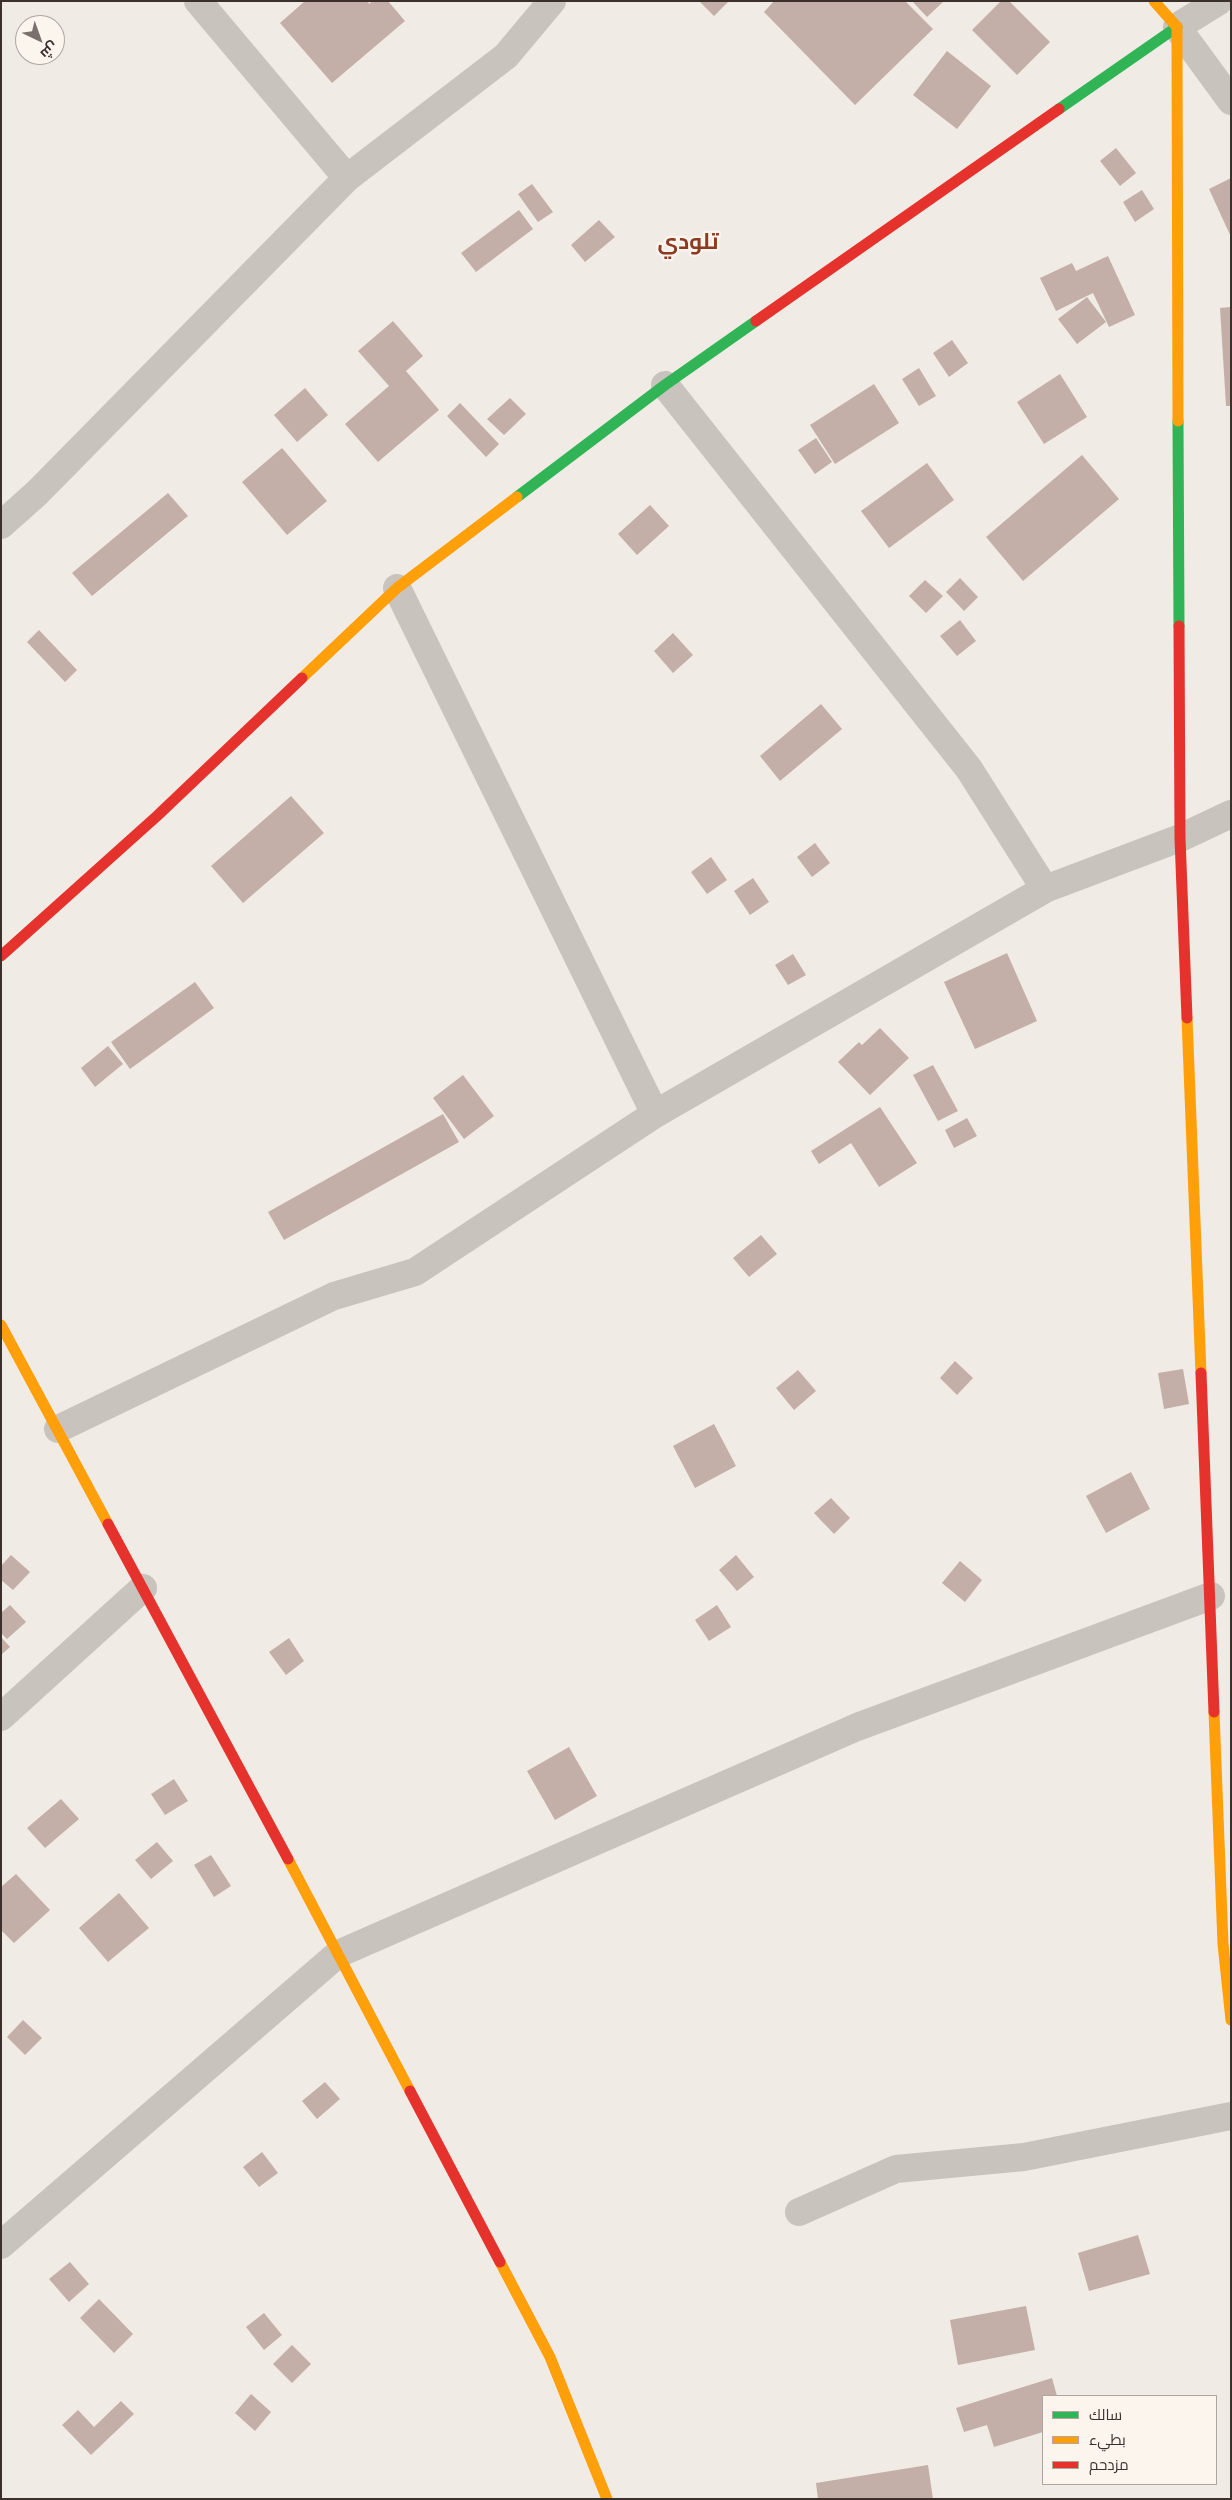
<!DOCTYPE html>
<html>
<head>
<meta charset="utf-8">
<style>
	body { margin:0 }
	#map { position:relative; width:1232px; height:2500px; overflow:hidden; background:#f0ebe5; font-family:Commissioner,Cairo,sans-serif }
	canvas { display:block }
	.frame { position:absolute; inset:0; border:2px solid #3b302b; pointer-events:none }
	.legend { position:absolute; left:1042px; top:2395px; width:175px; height:90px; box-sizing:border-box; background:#fbf5ee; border:1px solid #aea6a0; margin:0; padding:6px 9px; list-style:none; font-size:15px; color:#3b302b }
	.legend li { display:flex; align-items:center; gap:10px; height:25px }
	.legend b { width:25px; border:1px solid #aea6a0 }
	.north { position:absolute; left:15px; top:15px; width:50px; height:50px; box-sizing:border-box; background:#fbf5ee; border:1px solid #aea6a0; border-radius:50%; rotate:138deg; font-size:14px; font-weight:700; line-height:20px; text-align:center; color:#3b302b }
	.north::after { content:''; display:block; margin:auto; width:18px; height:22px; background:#7a716c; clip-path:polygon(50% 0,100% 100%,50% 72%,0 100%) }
</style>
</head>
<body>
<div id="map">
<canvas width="1232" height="2500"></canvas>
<div class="frame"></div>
<ul class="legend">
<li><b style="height:6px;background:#30b455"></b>سالك</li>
<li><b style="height:6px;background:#ff9f0a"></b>بطيء</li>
<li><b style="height:6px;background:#e5322d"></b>مزدحم</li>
</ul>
<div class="north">ش</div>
</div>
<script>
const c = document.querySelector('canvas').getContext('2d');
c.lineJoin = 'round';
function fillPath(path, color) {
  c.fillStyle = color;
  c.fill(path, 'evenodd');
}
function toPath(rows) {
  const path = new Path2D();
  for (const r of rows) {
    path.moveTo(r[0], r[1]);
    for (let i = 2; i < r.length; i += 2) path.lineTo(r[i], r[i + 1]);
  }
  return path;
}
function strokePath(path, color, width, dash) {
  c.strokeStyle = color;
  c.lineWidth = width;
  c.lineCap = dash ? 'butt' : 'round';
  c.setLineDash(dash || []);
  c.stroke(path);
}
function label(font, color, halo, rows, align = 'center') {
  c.font = font + ' Commissioner,Cairo,sans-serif';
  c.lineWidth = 4.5;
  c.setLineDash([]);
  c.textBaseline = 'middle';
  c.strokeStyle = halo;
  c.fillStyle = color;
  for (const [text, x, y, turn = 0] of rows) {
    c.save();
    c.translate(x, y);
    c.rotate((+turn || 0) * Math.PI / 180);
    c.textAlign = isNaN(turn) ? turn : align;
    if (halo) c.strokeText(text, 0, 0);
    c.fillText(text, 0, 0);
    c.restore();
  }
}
fillPath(toPath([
	[305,1,368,1,369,4,372,1,388,1,405,21,332,83,280,23],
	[699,1,729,1,714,16],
	[774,1,905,1,933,29,855,105,764,12],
	[912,1,944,1,927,17],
	[1001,1,1009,1,1050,42,1017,75,972,30],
	[947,51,991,86,957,129,913,95],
	[1116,148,1136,173,1120,186,1100,161],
	[1231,178,1231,237,1209,189],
	[532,184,553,212,538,222,518,194],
	[1142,190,1154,209,1135,222,1123,202],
	[519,210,533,229,476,272,461,253],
	[599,220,615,237,585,262,571,245],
	[1108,256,1135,315,1109,327,1093,293,1056,311,1040,278,1072,263,1076,271],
	[1087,297,1106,322,1077,344,1058,319],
	[1231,307,1231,406,1226,406,1220,308],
	[393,321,423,356,406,371,439,410,378,462,345,424,389,386,358,351],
	[952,340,968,363,949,377,933,353],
	[919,368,936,396,919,406,902,379],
	[1060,374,1087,417,1044,444,1017,402],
	[874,384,899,423,835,464,810,425],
	[305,388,328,415,297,442,274,415],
	[510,398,526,414,504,435,487,419],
	[460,403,499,444,486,457,447,416],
	[816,438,832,462,815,474,798,450],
	[282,448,327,501,287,535,242,482],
	[1082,455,1119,499,1023,581,986,537],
	[927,463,954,500,889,548,861,511],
	[168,493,188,516,92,596,72,573],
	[650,505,669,526,637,555,618,534],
	[960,578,978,597,964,611,946,592],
	[925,580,943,596,926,613,909,596],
	[960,620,976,641,957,656,940,636],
	[39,630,77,670,65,682,27,642],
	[673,633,693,655,673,673,654,651],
	[821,704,842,729,780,781,760,756],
	[291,796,324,833,243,903,211,866],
	[815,843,830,863,812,877,797,857],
	[711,857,727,880,707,894,691,872],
	[753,878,769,902,750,915,734,891],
	[1007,953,1037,1021,975,1049,944,982],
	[793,954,806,975,788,985,775,965],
	[195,982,214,1008,130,1069,111,1042],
	[880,1028,909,1058,870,1095,838,1062,859,1042,862,1045],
	[108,1046,123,1064,95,1087,81,1068],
	[933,1065,958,1111,938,1121,913,1075],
	[463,1075,494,1116,464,1139,433,1098],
	[880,1107,917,1163,879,1187,851,1143,819,1164,811,1151],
	[443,1114,459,1142,284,1240,268,1212],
	[967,1118,977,1136,954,1148,945,1130],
	[761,1235,777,1254,749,1277,733,1258],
	[955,1361,973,1378,957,1395,940,1378],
	[1183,1369,1189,1404,1164,1409,1158,1373],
	[798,1370,816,1391,794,1410,776,1388],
	[714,1424,736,1466,695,1488,673,1446],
	[1131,1472,1150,1509,1106,1533,1086,1496],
	[831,1498,850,1518,834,1534,814,1513],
	[11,1555,30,1572,13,1590,1,1580,1,1566],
	[736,1555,754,1577,737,1591,719,1570],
	[960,1561,982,1580,965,1602,942,1583],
	[10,1605,26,1622,7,1639,1,1633,1,1613],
	[717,1605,731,1627,709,1641,695,1620],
	[1,1637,10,1647,1,1655],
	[289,1638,304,1661,286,1675,269,1652],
	[569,1747,597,1796,555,1820,527,1771],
	[174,1779,188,1801,165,1815,151,1794],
	[61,1799,79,1819,45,1848,27,1828],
	[157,1842,173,1861,151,1879,135,1860],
	[211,1855,231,1886,214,1897,194,1865],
	[16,1874,50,1910,14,1943,1,1930,1,1887],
	[119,1893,149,1928,108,1962,79,1928],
	[23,2020,42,2038,25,2055,7,2037],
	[325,2082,340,2099,317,2119,302,2101],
	[262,2152,278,2173,259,2187,243,2167],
	[1138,2235,1150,2274,1089,2291,1078,2253],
	[70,2262,89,2284,69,2302,49,2279],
	[99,2299,133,2334,114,2353,80,2318],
	[1026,2306,1035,2350,958,2365,950,2320],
	[264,2313,282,2335,264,2350,246,2327],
	[292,2345,311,2364,292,2383,273,2364],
	[1052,2378,1057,2396,1043,2396,1043,2432,994,2447,987,2425,964,2432,956,2408],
	[251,2394,271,2412,255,2431,235,2413],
	[121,2401,134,2414,91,2455,62,2425,78,2410,94,2427],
	[928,2465,933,2499,818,2499,816,2483]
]), '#c3afa7');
strokePath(toPath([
	[198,1,347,178],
	[1219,1,1177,27,1231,101],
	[665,385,969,769,1045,889],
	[1,525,37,493,347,178,506,56,552,1],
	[397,588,655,1114],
	[58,1429,334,1296,415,1272,655,1114,1045,889,1180,838,1231,814],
	[1,1717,143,1588],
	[799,2212,896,2169,1024,2157,1231,2116],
	[1,2245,338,1954,857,1727,1211,1596]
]), '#c9c3be', 28);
strokePath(toPath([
	[1059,109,1177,27],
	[1178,421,1179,626],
	[517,497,665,385,756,321]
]), '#30b455', 11);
strokePath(toPath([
	[1154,1,1177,27,1178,421],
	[302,678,397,588,517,497],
	[1187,1018,1201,1373],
	[1,1325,108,1524],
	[1214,1712,1223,1944,1231,2020],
	[288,1859,410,2091],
	[500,2262,550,2357,607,2499]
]), '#ff9f0a', 11);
strokePath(toPath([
	[756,321,1059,109],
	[1179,626,1180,838,1187,1018],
	[1,956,157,816,302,678],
	[1201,1373,1214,1712],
	[108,1524,288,1859],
	[410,2091,500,2262]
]), '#e5322d', 11);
label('bold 22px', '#8c3b22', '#fbf5ee', [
	["تلودي",688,242]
]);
</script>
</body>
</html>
